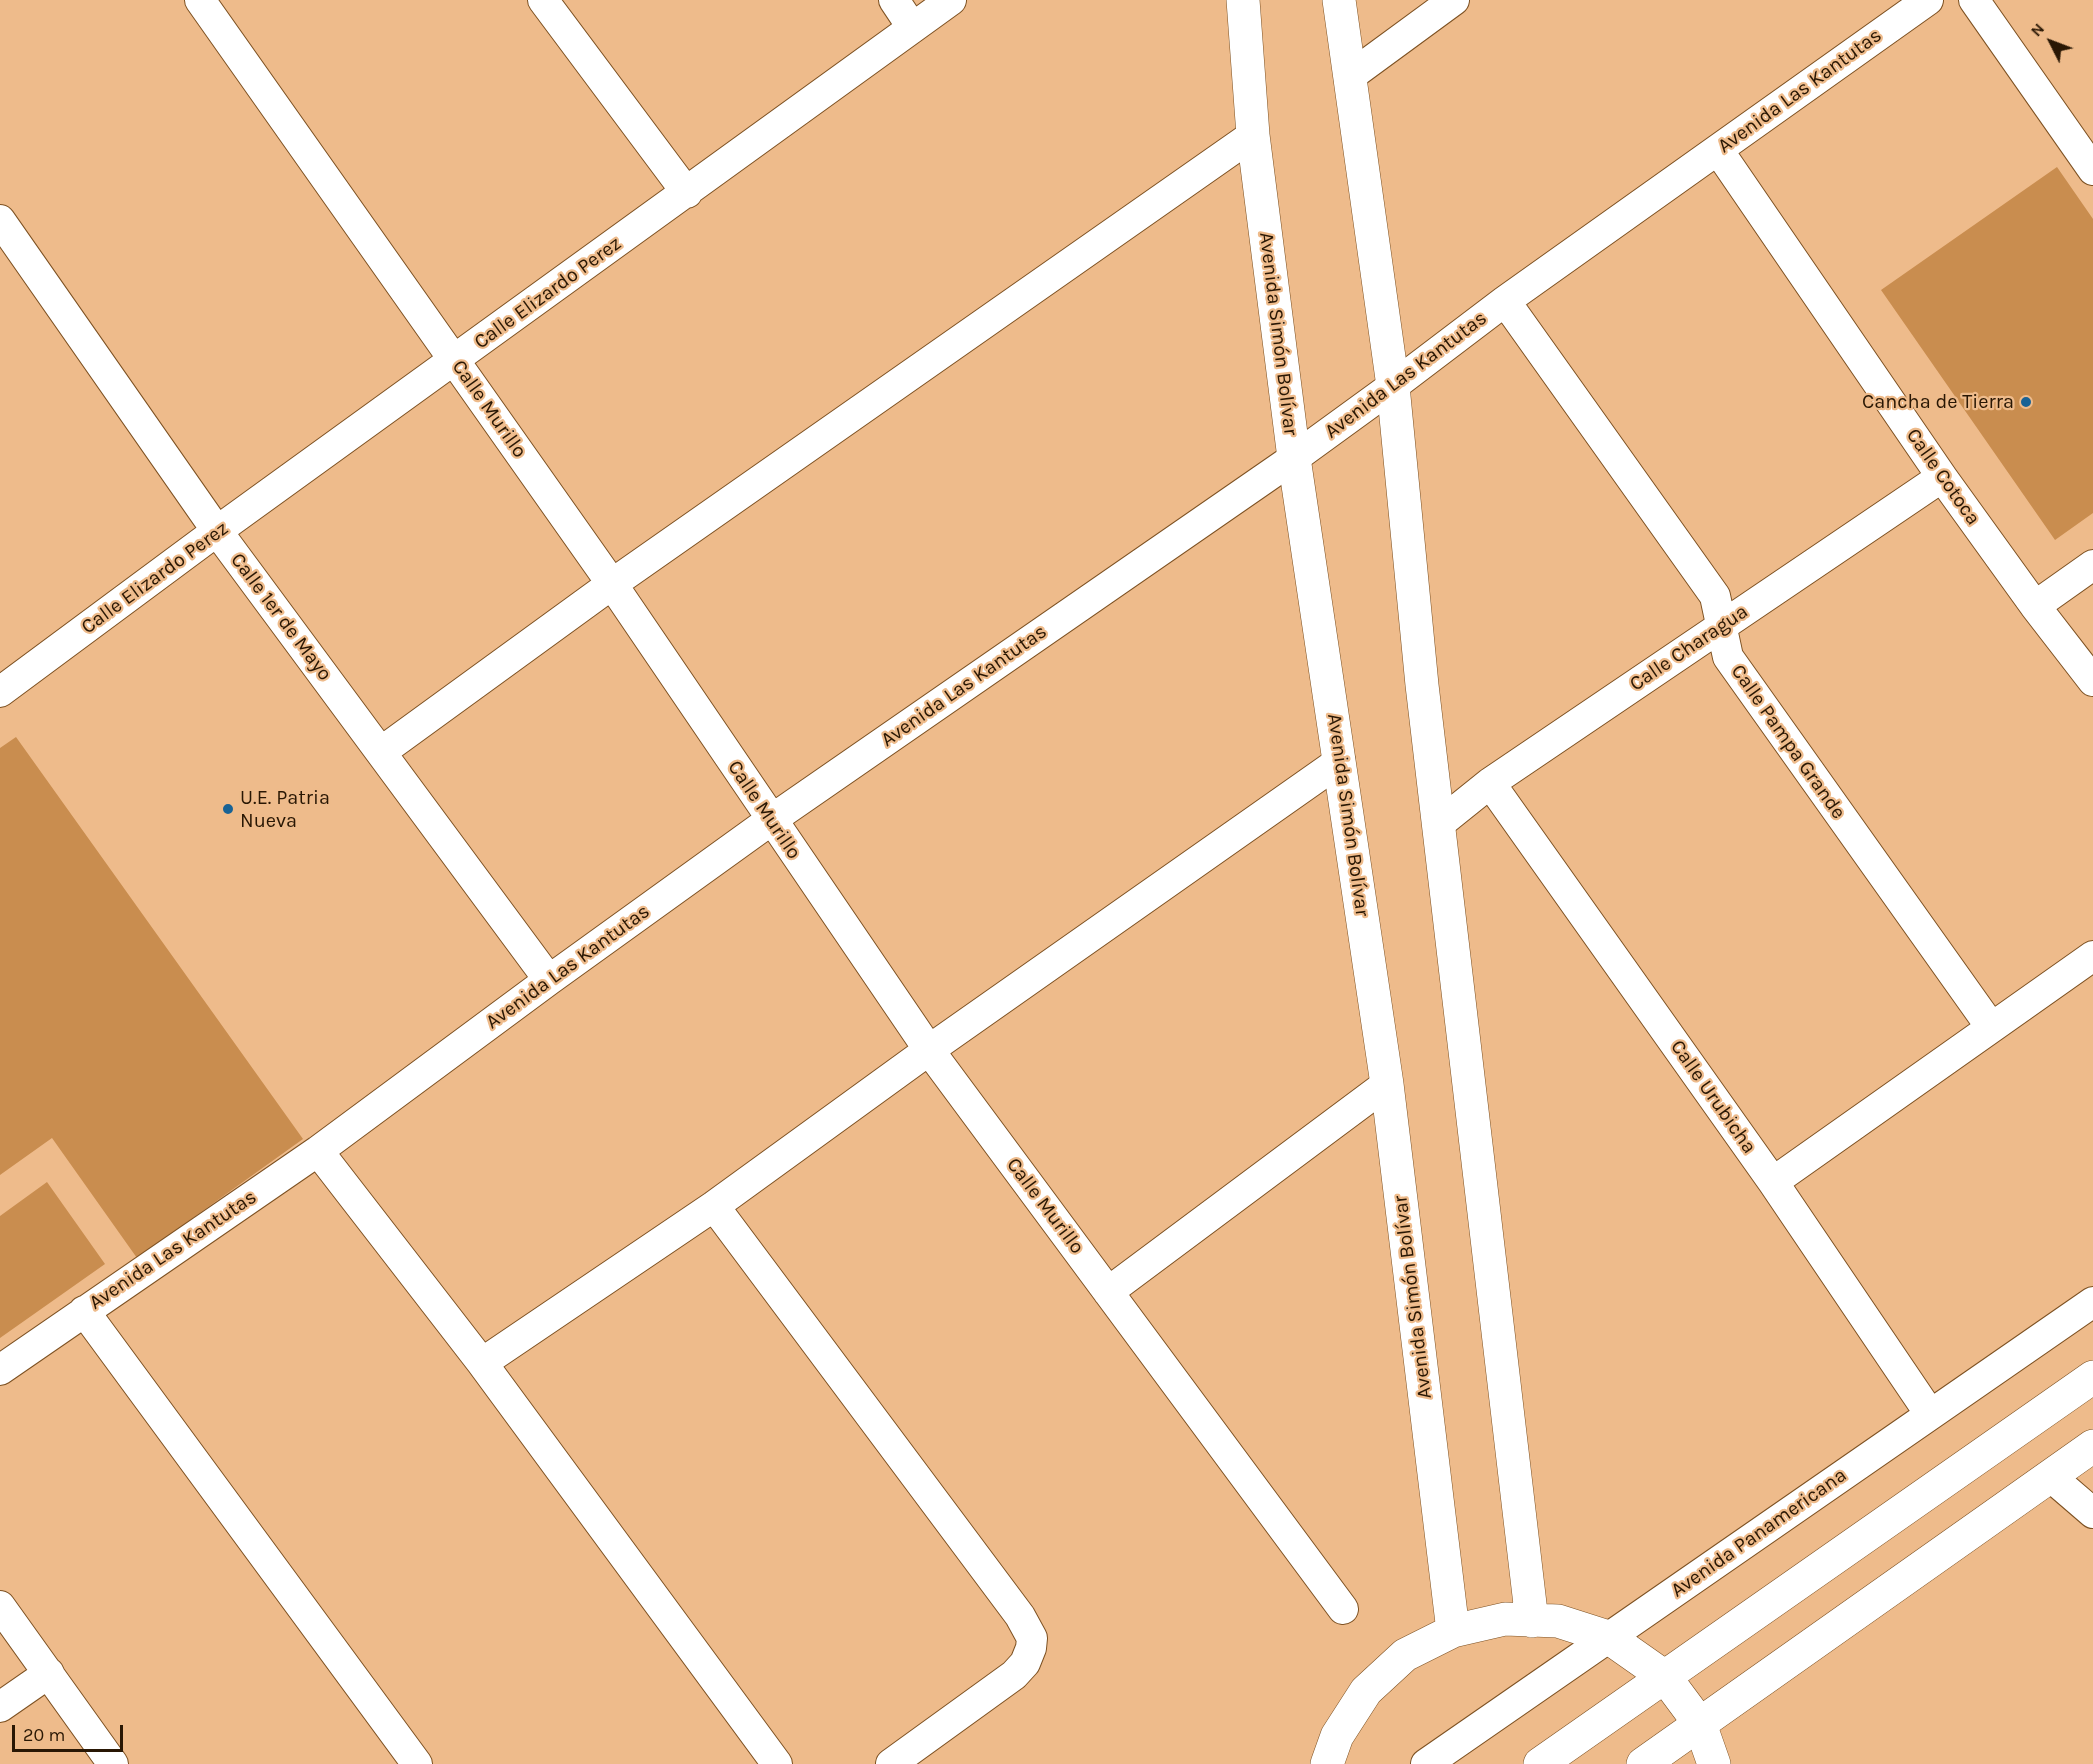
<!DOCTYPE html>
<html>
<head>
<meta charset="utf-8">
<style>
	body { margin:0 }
	#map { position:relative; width:2093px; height:1764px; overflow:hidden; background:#eebb8b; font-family:Karla,sans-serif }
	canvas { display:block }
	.north { position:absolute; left:2021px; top:12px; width:60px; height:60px; -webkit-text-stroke:4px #eebb8b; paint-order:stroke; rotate:312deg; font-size:16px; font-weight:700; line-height:24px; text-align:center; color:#291704 }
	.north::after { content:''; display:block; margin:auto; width:21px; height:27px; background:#291704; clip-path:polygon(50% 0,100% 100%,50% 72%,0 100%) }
	.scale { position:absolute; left:12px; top:1725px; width:111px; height:27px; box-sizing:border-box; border:3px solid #291704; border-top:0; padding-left:8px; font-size:18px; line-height:21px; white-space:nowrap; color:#291704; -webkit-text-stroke:4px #eebb8b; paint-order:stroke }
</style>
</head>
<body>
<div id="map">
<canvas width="2093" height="1764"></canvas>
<div class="north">N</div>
<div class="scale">20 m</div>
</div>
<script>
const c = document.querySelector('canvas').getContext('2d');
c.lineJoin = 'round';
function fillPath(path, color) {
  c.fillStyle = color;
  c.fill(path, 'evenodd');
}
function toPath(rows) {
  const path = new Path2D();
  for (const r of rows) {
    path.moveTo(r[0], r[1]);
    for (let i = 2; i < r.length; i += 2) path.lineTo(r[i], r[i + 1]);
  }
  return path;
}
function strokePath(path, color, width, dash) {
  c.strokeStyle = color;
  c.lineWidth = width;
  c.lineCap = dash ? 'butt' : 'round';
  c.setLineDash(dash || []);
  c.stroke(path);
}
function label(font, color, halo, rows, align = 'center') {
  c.font = font + ' Karla,sans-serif';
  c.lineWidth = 4.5;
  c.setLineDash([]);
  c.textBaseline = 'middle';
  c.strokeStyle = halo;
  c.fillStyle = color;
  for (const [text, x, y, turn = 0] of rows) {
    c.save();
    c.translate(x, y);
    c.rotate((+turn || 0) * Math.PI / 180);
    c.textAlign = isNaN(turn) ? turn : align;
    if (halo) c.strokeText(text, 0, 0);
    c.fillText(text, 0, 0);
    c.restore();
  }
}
fillPath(toPath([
	[2057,167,2093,219,2093,513,2055,540,1881,290],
	[16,737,303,1139,137,1258,52,1138,0,1175,0,748],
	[47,1182,105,1264,0,1338,0,1216]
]), '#c98d4f');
const street = toPath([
	[200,0,612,584,929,1050,1343,1609],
	[543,0,687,193],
	[894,0,912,27],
	[1974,0,2093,170],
	[1349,77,1454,0],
	[1718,150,1942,477,2035,606,2093,681],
	[0,220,217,531,549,980],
	[1505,301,1715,596,1728,657,1991,1027],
	[2035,606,2093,565],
	[0,692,217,531,951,0],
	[381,752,612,584,1253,135],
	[1490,783,1773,1182,1930,1414],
	[1439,824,1490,783,1942,477],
	[318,1151,482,1363,777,1764],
	[1773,1182,2093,956],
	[714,1206,1020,1616,1032,1638,1031,1648,1025,1663,1014,1675,891,1764],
	[1108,1292,1387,1084],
	[84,1311,417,1764],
	[482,1363,714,1206,929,1050,1340,761],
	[0,1370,318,1151,549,980,771,820,1294,458,1393,386,1505,301,1928,0],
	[2050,1476,2093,1513],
	[0,1606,113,1764],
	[0,1707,49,1673],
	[1426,1764,2093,1302]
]);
const secondary = toPath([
	[1243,0,1253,135,1294,458,1387,1084,1453,1631],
	[1339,0,1393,386,1422,685,1532,1621],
	[1327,1764,1337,1736,1366,1691,1405,1655,1453,1631,1505,1619,1558,1621,1608,1637,1665,1677,1700,1724,1714,1764]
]);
const highway = toPath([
	[1540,1764,2093,1377],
	[1643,1764,2093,1446]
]);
strokePath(street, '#7d5122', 32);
strokePath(secondary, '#7d5122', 34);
strokePath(highway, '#7d5122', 34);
strokePath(street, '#fff', 30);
strokePath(secondary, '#fff', 33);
strokePath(highway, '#fff', 33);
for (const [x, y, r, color] of [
	[2026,402,6,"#186295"],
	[228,809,6,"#186295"]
]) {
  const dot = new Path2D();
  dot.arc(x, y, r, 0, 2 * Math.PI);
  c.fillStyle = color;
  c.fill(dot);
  strokePath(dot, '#eebb8b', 2);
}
label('20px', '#291704', '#eebb8b', [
	["Avenida Las Kantutas",1800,91,-36],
	["Calle Elizardo Perez",548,293,-36],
	["Avenida Simón Bolívar",1278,334,83],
	["Avenida Las Kantutas",1406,375,-37],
	["Calle Murillo",489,409,55],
	["Calle Cotoca",1943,477,55],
	["Calle Elizardo Perez",155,578,-36],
	["Calle 1er de Mayo",281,617,53],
	["Calle Charagua",1689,648,-34],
	["Avenida Las Kantutas",964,686,-35],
	["Calle Pampa Grande",1788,742,55],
	["Calle Murillo",764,810,56],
	["Avenida Simón Bolívar",1348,815,82],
	["Avenida Las Kantutas",568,967,-36],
	["Calle Urubicha",1713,1097,55],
	["Calle Murillo",1045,1206,53],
	["Avenida Las Kantutas",173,1250,-34],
	["Avenida Simón Bolívar",1413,1297,-97],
	["Avenida Panamericana",1759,1533,-35]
]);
label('20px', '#291704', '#eebb8b', [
	["Cancha de Tierra",2014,402],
	["U.E. Patria",240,798,"left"],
	["Nueva",240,821,"left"]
], 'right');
</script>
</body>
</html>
